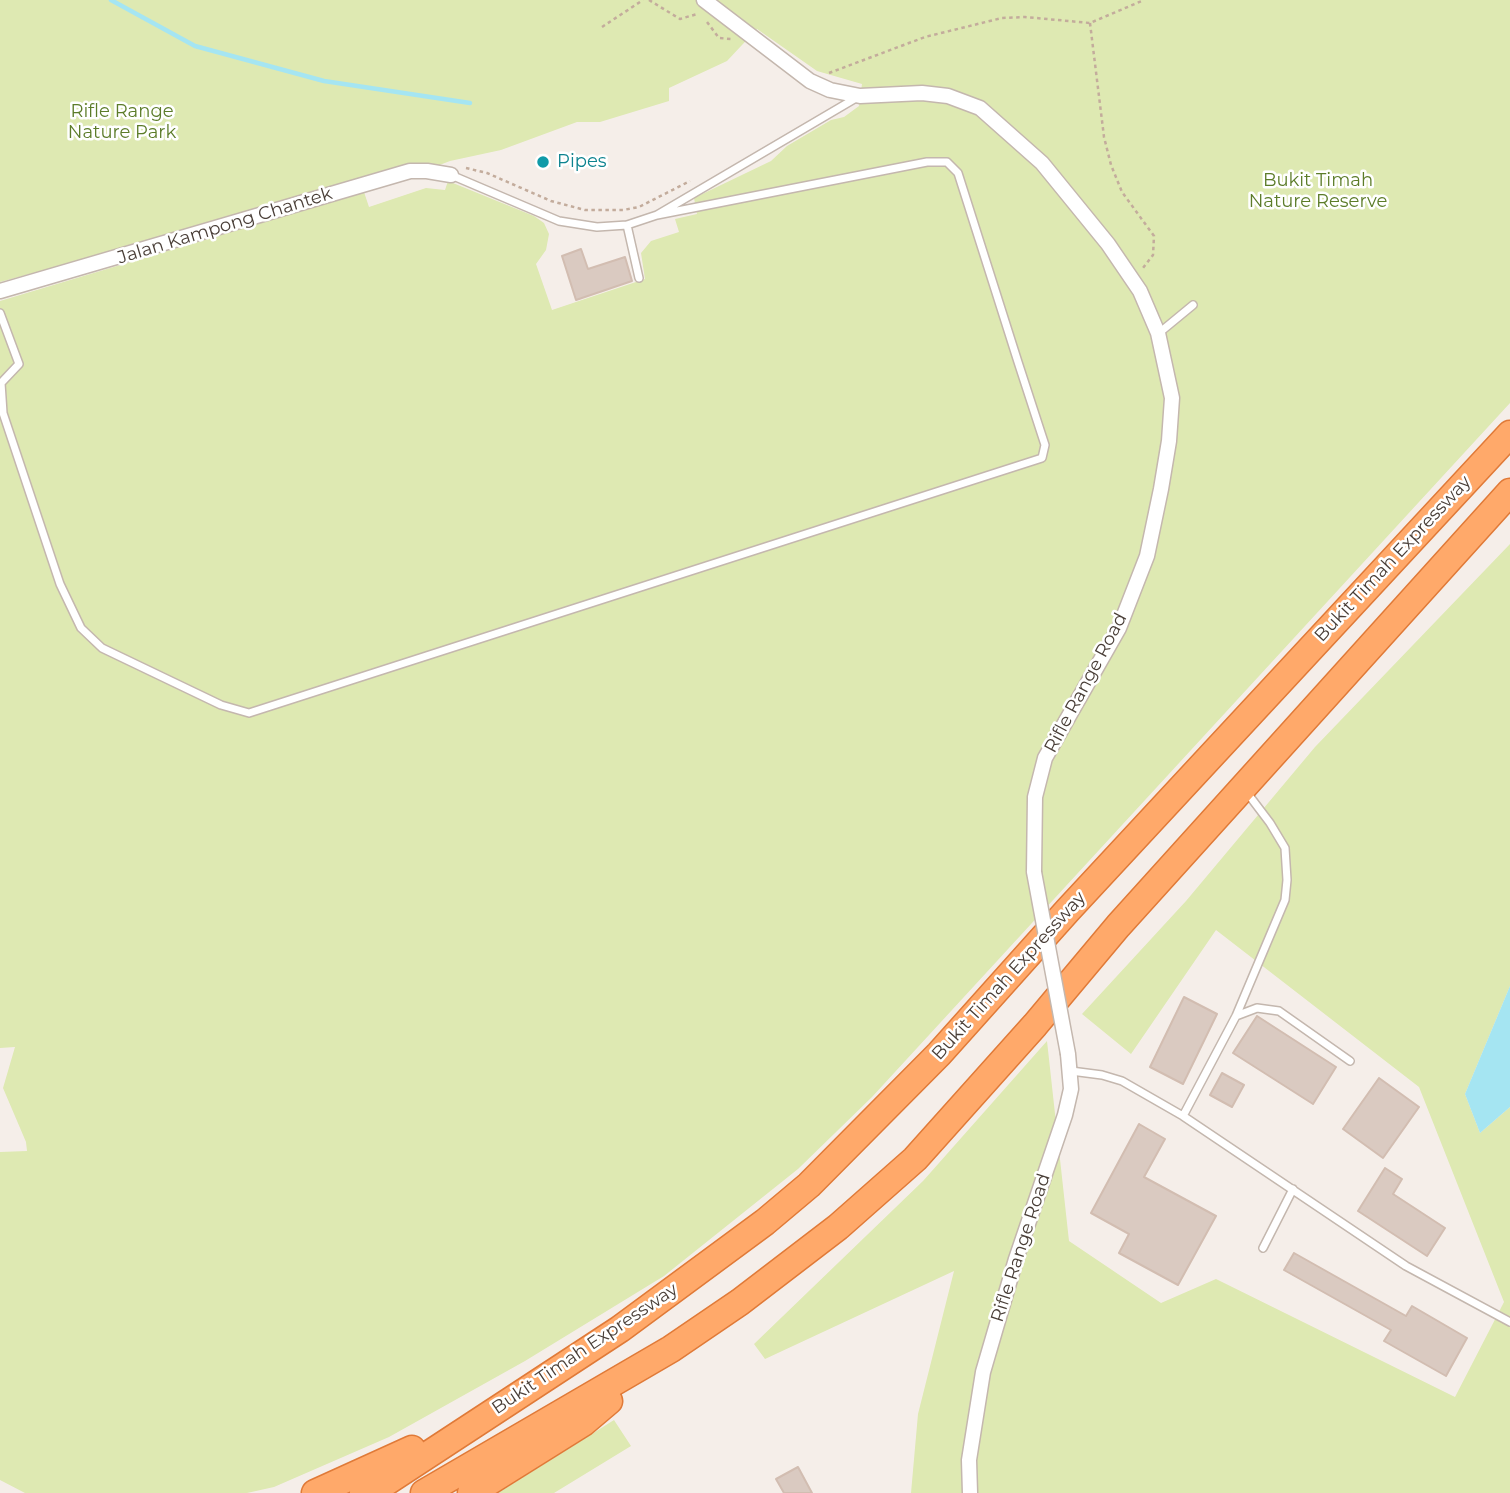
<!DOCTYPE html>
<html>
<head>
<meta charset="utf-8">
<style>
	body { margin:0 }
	canvas { display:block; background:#f5eee9 }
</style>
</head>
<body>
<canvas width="1510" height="1493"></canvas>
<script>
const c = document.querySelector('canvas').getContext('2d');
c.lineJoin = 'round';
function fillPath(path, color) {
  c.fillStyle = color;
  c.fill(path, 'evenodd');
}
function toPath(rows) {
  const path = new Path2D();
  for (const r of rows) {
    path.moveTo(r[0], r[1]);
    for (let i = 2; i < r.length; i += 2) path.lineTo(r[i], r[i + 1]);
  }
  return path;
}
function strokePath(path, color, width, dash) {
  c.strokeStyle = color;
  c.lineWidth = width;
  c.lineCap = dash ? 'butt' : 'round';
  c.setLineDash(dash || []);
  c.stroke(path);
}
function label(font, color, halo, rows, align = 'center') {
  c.font = font + ' Montserrat,sans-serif';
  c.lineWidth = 5;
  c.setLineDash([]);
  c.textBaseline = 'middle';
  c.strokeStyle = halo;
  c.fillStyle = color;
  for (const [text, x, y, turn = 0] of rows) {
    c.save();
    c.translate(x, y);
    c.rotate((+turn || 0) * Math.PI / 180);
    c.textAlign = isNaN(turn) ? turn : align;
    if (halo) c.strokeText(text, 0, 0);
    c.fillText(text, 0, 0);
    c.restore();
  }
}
fillPath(toPath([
	[0,0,1510,0,1510,403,872,1097,798,1169,664,1276,525,1361,389,1437,274,1487,247,1493,25,1493,0,1480,0,1152,27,1151,26,1142,3,1088,15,1047,0,1048,0,301,364,192,369,207,426,188,445,190,448,181,534,216,544,223,549,234,546,250,536,264,552,310,645,279,641,253,651,241,679,232,675,219,697,214,694,198,771,161,787,146,831,120,844,117,859,106,862,84,817,71,757,29,727,61,669,88,669,101,600,122,577,122,501,150,450,161,437,166,409,165,389,169,302,200,0,282],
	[1510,544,1510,986,1465,1094,1480,1133,1510,1107,1510,1493,911,1493,918,1414,954,1271,765,1359,754,1344,923,1181,1047,1041,1069,1241,1161,1303,1216,1279,1455,1397,1504,1302,1419,1087,1216,930,1131,1054,1082,1014,1186,901,1315,747],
	[614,1420,631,1446,554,1493,498,1493]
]), '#dee9b2');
fillPath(toPath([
	[1510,986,1510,1107,1480,1133,1465,1094]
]), '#a5e5f2');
strokePath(toPath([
	[111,0,195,46,324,81,470,103]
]), '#a5e5f2', 4.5);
const building = toPath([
	[581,249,588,269,625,257,632,281,576,300,562,256,581,249],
	[1184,997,1217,1014,1183,1084,1150,1067,1184,997],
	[1257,1016,1336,1067,1313,1104,1233,1053,1257,1016],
	[1222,1073,1244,1085,1232,1107,1210,1095,1222,1073],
	[1379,1078,1419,1107,1383,1158,1343,1129,1379,1078],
	[1139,1124,1165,1139,1144,1177,1216,1216,1178,1285,1119,1253,1129,1234,1091,1213,1139,1124],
	[1385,1168,1402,1179,1393,1194,1445,1228,1427,1256,1358,1211,1385,1168],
	[1294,1253,1406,1316,1412,1306,1467,1338,1446,1376,1384,1341,1391,1330,1284,1270,1294,1253],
	[798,1467,812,1493,784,1493,776,1479,798,1467]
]);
fillPath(building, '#dacac1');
strokePath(building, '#d2bdb1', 2);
const lane = toPath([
	[451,175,559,221,597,227,627,225,657,215,856,98],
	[627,225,639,278],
	[0,313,19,364,1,383,3,413,60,584,81,628,102,648,221,705,249,713,1042,458,1045,445,1018,362,958,173,947,162,927,162,657,215],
	[1159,333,1193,305],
	[1236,1016,1257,1008,1279,1011,1350,1061],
	[1071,1071,1102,1075,1122,1081,1183,1116,1406,1266,1510,1322],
	[1183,1116,1236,1016,1285,900,1287,880,1285,848,1270,823,1245,790],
	[1263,1248,1293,1189]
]);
const street = toPath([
	[704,0,810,81,830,90,860,96,922,93,948,96,980,108,1042,163,1108,244,1140,291,1158,333,1172,398,1169,441,1161,489,1147,556,1119,628,1045,758,1035,797,1034,872],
	[0,291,410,171,427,171,451,175],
	[970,1493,969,1460,983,1372,1016,1259,1065,1115,1071,1089,1068,1054]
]);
const highway = toPath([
	[315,1493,412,1449],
	[363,1493,388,1481,620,1329,765,1222,809,1185,939,1054,1068,910,1510,434],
	[424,1493,671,1349,740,1302,838,1227,915,1159,1035,1025,1118,926,1510,492],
	[471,1493,583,1423,609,1401]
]);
strokePath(lane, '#c4b7ae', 10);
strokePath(street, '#c4b7ae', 17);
strokePath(highway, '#e07a38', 29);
strokePath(toPath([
	[649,0,680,19,697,14],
	[707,22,719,38,731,39],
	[1090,23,1104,137,1111,165,1122,192,1154,236,1153,255,1143,268],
	[602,27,643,0],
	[829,73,925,37,1002,18,1025,17,1090,23,1144,0],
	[466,168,487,173,551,201,585,210,623,210,639,207,690,181]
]), '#c3ac9c', 2.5, [3.5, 3.5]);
strokePath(lane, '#fff', 7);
strokePath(street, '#fff', 14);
strokePath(highway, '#ffa96a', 26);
const streetBridge = toPath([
	[1034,872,1068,1054]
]);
strokePath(streetBridge, '#c4b7ae', 17, []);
strokePath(streetBridge, '#fff', 14);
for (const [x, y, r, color] of [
	[543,162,7,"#0f9aa8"]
]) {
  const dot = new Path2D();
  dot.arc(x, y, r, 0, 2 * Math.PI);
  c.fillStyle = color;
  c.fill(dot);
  strokePath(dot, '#fff', 2.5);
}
label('18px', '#5c7c29', '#fff', [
	["Rifle Range",122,112],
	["Nature Park",122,133],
	["Bukit Timah",1318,181],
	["Nature Reserve",1318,202]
]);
label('18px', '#0d838f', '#fff', [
	["Pipes",557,162]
], 'left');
label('18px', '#493e37', '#fff', [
	["Jalan Kampong Chantek",225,226,-17],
	["Bukit Timah Expressway",1393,559,-47],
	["Rifle Range Road",1086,683,-62],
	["Bukit Timah Expressway",1009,976,-48],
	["Rifle Range Road",1021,1248,-72],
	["Bukit Timah Expressway",585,1349,-34]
]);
</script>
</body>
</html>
